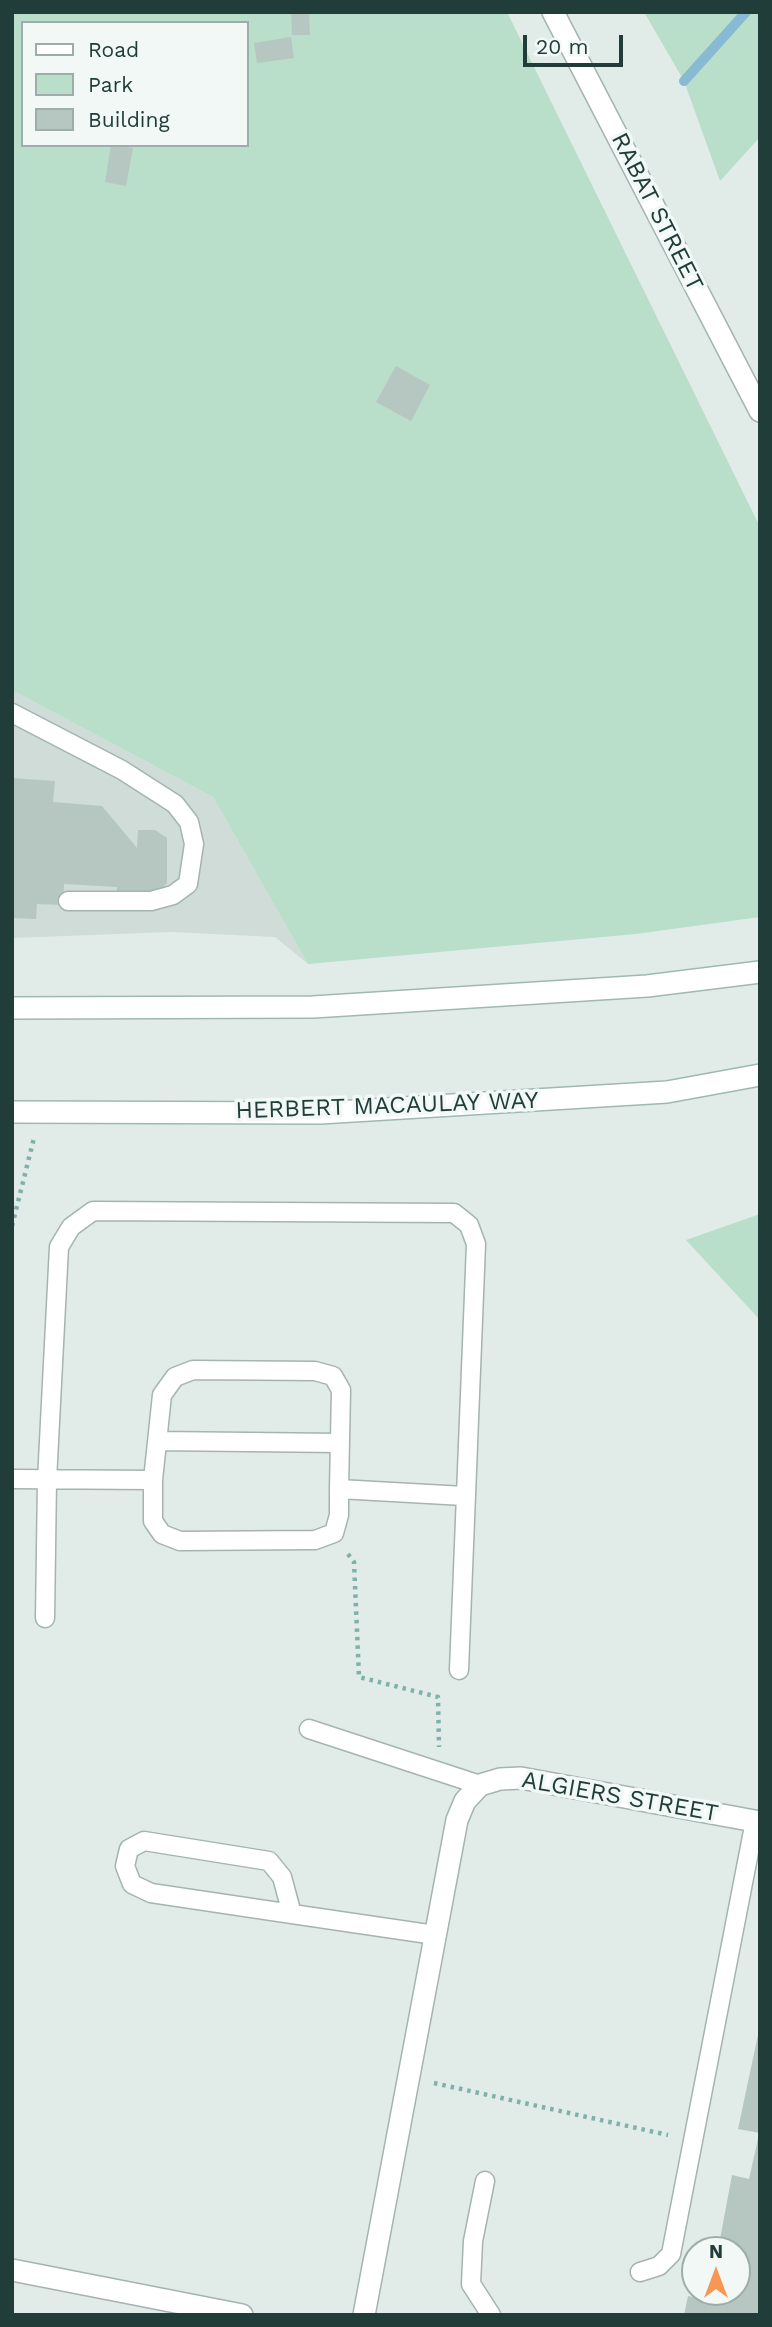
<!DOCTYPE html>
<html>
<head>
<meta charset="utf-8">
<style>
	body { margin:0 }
	#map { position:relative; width:772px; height:2327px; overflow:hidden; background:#e1ece9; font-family:"Work Sans",sans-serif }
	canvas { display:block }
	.frame { position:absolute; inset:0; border:14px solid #213d3a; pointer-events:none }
	.legend { position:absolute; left:21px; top:21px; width:228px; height:126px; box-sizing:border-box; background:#f1f8f6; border:2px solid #9eadab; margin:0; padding:9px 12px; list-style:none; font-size:21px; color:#213d3a }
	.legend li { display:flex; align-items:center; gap:14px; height:35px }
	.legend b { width:35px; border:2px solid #9eadab }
	.north { position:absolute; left:681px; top:2236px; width:70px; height:70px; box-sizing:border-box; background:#f1f8f6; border:2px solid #9eadab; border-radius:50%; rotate:0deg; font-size:19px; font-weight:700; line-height:28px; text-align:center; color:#213d3a }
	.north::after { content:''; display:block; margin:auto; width:24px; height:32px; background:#f69754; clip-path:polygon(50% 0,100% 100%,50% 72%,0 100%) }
	.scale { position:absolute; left:523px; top:35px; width:100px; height:32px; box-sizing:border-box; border:4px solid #213d3a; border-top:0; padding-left:9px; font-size:21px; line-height:24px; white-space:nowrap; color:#213d3a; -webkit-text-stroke:5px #f1f8f6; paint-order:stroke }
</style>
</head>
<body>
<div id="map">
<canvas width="772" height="2327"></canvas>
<div class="frame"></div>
<ul class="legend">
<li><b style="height:9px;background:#fff"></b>Road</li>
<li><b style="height:19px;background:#b9dec9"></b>Park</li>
<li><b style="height:19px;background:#b6c7c2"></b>Building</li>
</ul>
<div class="north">N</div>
<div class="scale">20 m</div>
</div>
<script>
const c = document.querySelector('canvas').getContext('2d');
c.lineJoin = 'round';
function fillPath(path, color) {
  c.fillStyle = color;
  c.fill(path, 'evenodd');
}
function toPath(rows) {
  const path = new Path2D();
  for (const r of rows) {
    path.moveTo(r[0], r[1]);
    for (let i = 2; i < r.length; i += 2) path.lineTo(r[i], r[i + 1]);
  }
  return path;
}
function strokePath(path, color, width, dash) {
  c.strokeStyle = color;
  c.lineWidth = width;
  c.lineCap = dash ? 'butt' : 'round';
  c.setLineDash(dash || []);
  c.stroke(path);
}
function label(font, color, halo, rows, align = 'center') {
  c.font = font + ' "Work Sans",sans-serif';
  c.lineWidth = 7;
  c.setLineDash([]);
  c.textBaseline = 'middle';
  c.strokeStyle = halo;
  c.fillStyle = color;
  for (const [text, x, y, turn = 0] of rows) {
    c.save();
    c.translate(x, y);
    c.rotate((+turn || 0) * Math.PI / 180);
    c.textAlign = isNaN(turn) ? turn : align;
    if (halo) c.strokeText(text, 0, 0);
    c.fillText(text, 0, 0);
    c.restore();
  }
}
fillPath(toPath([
	[12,690,213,797,308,964,275,937,171,932,12,938]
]), '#cfdcd8');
fillPath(toPath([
	[12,12,507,12,760,527,760,917,636,934,308,964,213,797,12,690],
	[23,23,247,23,247,145,23,145],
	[644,12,760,12,760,137,720,181,684,81],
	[760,1214,760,1320,686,1240]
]), '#b9dec9');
strokePath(toPath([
	[684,81,746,12]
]), '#87bbd3', 10);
fillPath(toPath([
	[291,12,309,12,310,35,292,35],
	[291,37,294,58,257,63,254,43],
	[111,145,133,148,126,186,105,182],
	[396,366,430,385,411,421,376,402],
	[12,778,55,781,53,802,102,806,137,848,138,830,155,830,167,838,167,883,152,898,116,895,117,887,64,884,63,905,37,904,36,919,12,918],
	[759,2030,760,2030,760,2133,738,2129],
	[759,2134,760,2315,684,2315,688,2296,708,2300,709,2292,737,2292,737,2250,718,2250,732,2175,749,2179]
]), '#b6c7c2');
const lane = toPath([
	[12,713,122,770,175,804,189,822,194,844,188,884,173,895,151,901,68,901],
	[157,1441,340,1443],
	[12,1479,153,1480],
	[339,1489,339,1515,334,1533,315,1540,180,1541,162,1534,153,1521,153,1480,162,1395,175,1377,193,1370,315,1371,333,1376,341,1390,339,1489,464,1496],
	[45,1618,47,1480,59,1247,71,1227,93,1211,454,1213,469,1225,476,1244,459,1670],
	[309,1729,480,1785],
	[292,1914,282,1877,269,1861,144,1841,129,1849,125,1866,132,1884,151,1893,292,1914,435,1935],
	[485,2181,473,2241,471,2284,491,2315],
	[640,2272,659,2266,671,2254,755,1821]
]);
const street = toPath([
	[553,12,760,411],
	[12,2270,242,2315],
	[364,2315,457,1820,465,1801,480,1785,500,1779,521,1778,760,1822]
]);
const secondary = toPath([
	[12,1008,313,1007,647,986,760,972],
	[12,1112,320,1113,667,1092,760,1075]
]);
strokePath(lane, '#a4b4b1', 21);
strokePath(street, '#a4b4b1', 24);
strokePath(secondary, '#9fb8b3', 24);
strokePath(toPath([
	[12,1226,34,1138],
	[348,1554,354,1562,359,1677,438,1697,439,1747],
	[434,2083,668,2135]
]), '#80b1a9', 4.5, [3.5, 5]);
strokePath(lane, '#fff', 18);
strokePath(street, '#fff', 21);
strokePath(secondary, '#fff', 21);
label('24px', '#213d3a', '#f1f8f6', [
	["RABAT STREET",657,212,63],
	["HERBERT MACAULAY WAY",387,1106,-2],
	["ALGIERS STREET",620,1797,10]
]);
</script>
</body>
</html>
